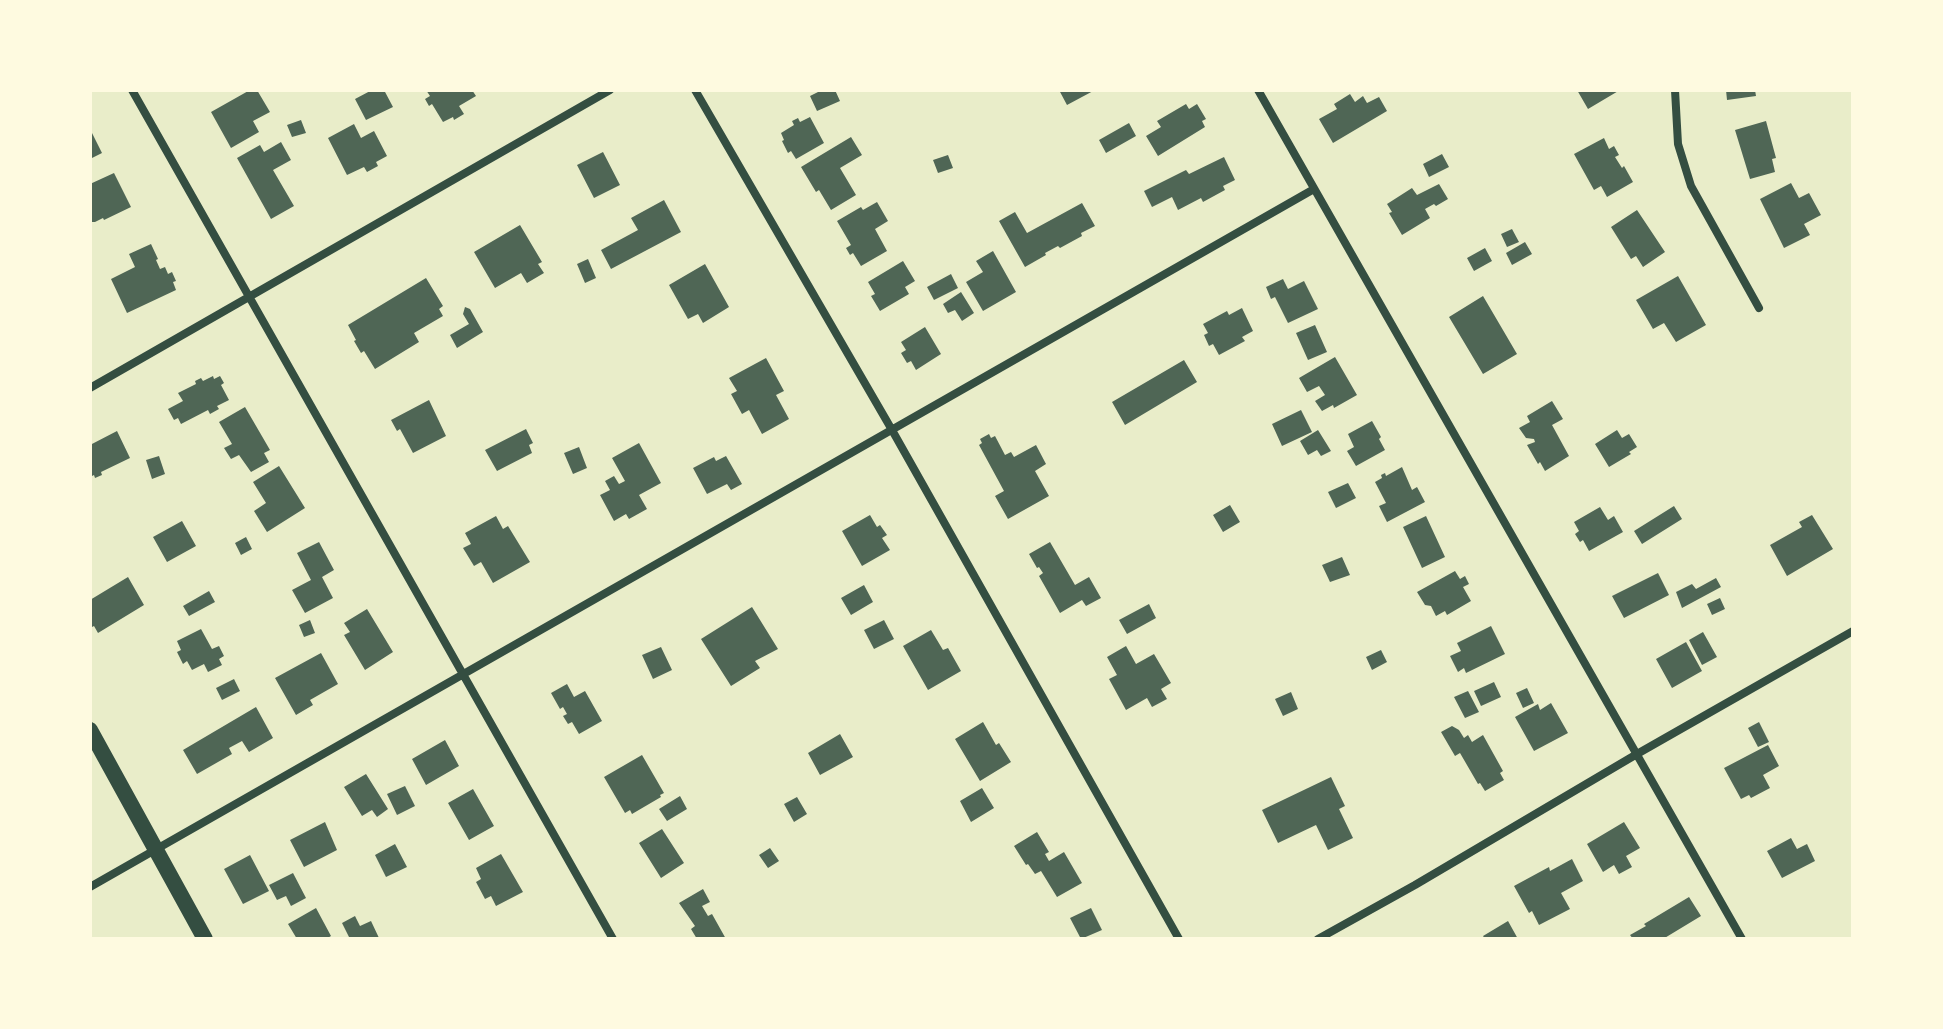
<!DOCTYPE html>
<html>
<head>
<meta charset="utf-8">
<style>
	body { margin:0 }
	#map { position:relative; width:1943px; height:1029px; overflow:hidden; background:#e9edc9; font-family:"IBM Plex Sans",sans-serif }
	canvas { display:block }
	.frame { position:absolute; inset:0; border:92px solid #fefae0; pointer-events:none }
</style>
</head>
<body>
<div id="map">
<canvas width="1943" height="1029"></canvas>
<div class="frame"></div>
</div>
<script>
const c = document.querySelector('canvas').getContext('2d');
c.lineJoin = 'round';
function fillPath(path, color) {
  c.fillStyle = color;
  c.fill(path, 'evenodd');
}
function toPath(rows) {
  const path = new Path2D();
  for (const r of rows) {
    path.moveTo(r[0], r[1]);
    for (let i = 2; i < r.length; i += 2) path.lineTo(r[i], r[i + 1]);
  }
  return path;
}
function strokePath(path, color, width, dash) {
  c.strokeStyle = color;
  c.lineWidth = width;
  c.lineCap = dash ? 'butt' : 'round';
  c.setLineDash(dash || []);
  c.stroke(path);
}
fillPath(toPath([
	[250,90,257,90,270,112,253,121,259,132,231,148,211,112],
	[372,90,384,90,393,107,366,120,355,99],
	[426,90,472,90,476,96,459,106,464,114,454,120,453,117,443,122,432,104,429,106,425,99,430,96],
	[822,90,835,90,840,101,817,111,810,96],
	[1059,90,1095,90,1067,105],
	[1577,90,1620,90,1588,109],
	[1726,90,1755,90,1756,96,1727,100],
	[1350,94,1355,102,1363,96,1367,103,1379,97,1387,111,1333,143,1319,119,1337,109,1334,104],
	[1186,104,1189,109,1197,104,1206,119,1202,121,1205,127,1158,156,1146,136,1161,127,1157,121],
	[810,117,824,143,796,159,791,151,788,153,782,141,784,140,781,133,794,125,792,121,798,118,800,122],
	[301,120,306,133,292,137,287,125],
	[1766,121,1776,158,1772,159,1775,172,1750,179,1735,130],
	[1129,123,1136,136,1106,153,1099,140],
	[354,124,361,138,374,131,387,156,376,162,378,166,367,172,364,167,347,175,328,138],
	[90,129,102,153,90,159],
	[851,137,862,155,840,168,856,195,831,210,819,190,816,192,801,167],
	[1604,138,1609,149,1614,146,1619,155,1615,157,1622,168,1624,166,1633,182,1607,197,1601,186,1594,190,1574,154],
	[281,142,291,160,273,170,294,206,271,219,237,158,260,145,264,152],
	[603,152,620,185,594,198,577,165],
	[1442,154,1449,167,1429,177,1423,164],
	[948,155,953,168,938,173,933,160],
	[1224,157,1235,180,1223,186,1225,190,1203,202,1201,198,1178,210,1172,197,1152,207,1144,191,1186,170,1189,174],
	[114,173,131,207,104,220,103,218,95,222,90,222,90,184],
	[1791,183,1799,198,1809,193,1821,215,1804,224,1810,235,1784,248,1760,199],
	[1439,184,1448,199,1436,206,1434,204,1425,209,1430,218,1402,235,1389,213,1392,212,1387,204,1412,188,1417,195],
	[664,200,681,232,611,269,601,250,638,230,631,218],
	[877,202,888,221,875,229,887,251,861,266,853,253,850,255,846,248,851,245,837,221,861,207,863,210],
	[1082,203,1095,226,1081,233,1082,236,1060,248,1058,246,1045,253,1046,255,1025,267,999,221,1015,212,1027,233],
	[1637,210,1665,252,1643,267,1636,256,1631,259,1611,227],
	[520,225,542,262,538,264,544,273,527,283,521,273,495,288,474,252],
	[1512,229,1519,242,1507,247,1501,234],
	[1525,242,1532,254,1512,265,1506,253],
	[151,244,158,259,156,260,160,269,165,267,168,274,172,272,176,281,173,282,176,290,127,313,111,279,135,267,129,254],
	[1485,248,1492,261,1474,271,1467,258],
	[993,251,1016,292,983,311,966,282,983,272,976,261],
	[588,259,596,278,585,283,577,264],
	[903,261,915,281,905,287,909,294,880,311,871,296,875,294,868,282],
	[705,264,729,307,703,323,698,314,688,319,669,285],
	[951,274,958,288,934,300,927,287],
	[1678,276,1706,325,1676,342,1664,323,1653,329,1636,300],
	[426,278,443,306,439,309,443,316,414,333,419,342,375,369,364,351,361,353,354,341,356,340,348,325],
	[1283,279,1288,289,1304,281,1318,309,1288,323,1275,297,1271,299,1266,287],
	[961,292,974,313,962,321,955,310,948,313,943,304],
	[1483,296,1517,354,1483,374,1449,317],
	[465,307,470,309,483,332,457,348,450,335,469,324,463,314],
	[1242,308,1253,331,1242,337,1245,341,1219,355,1213,344,1209,346,1204,335,1208,333,1203,324,1227,311,1229,315],
	[1315,325,1327,352,1308,360,1296,333],
	[925,327,941,354,916,370,911,361,907,363,901,353,906,350,901,342],
	[1335,357,1357,395,1334,408,1333,405,1322,411,1315,401,1325,395,1319,386,1307,392,1299,378],
	[766,358,784,391,776,395,789,419,762,434,749,410,742,414,731,394,737,391,729,378],
	[1184,360,1197,382,1125,425,1112,402],
	[213,376,214,379,220,376,224,383,221,385,229,400,217,406,219,409,210,414,208,410,181,424,178,418,174,420,168,409,183,401,178,393,196,384,195,381,201,378,203,381],
	[429,400,446,436,413,453,400,429,397,431,391,420],
	[1552,401,1563,419,1552,425,1569,456,1545,471,1540,462,1538,464,1527,445,1535,442,1534,439,1526,438,1519,428,1530,422,1527,416],
	[245,407,270,450,264,453,269,462,251,472,239,455,231,459,224,448,232,444,219,422],
	[1301,410,1312,432,1282,446,1272,424],
	[1372,421,1381,437,1379,439,1385,450,1356,466,1347,451,1354,447,1348,434],
	[526,429,533,443,529,445,532,453,497,471,485,450],
	[1318,430,1331,451,1321,456,1317,450,1308,455,1300,441],
	[1617,430,1622,438,1629,434,1637,447,1629,452,1631,454,1609,467,1595,444],
	[117,431,130,458,101,472,102,475,95,478,94,475,90,477,90,445],
	[989,434,991,438,995,436,1005,455,1011,452,1014,457,1036,445,1046,464,1035,471,1049,496,1008,519,995,496,1004,491,979,445,982,443,980,439],
	[639,443,661,483,639,495,647,509,629,519,626,514,614,521,600,495,610,490,605,481,614,476,619,484,625,481,612,458],
	[579,447,587,468,573,474,564,453],
	[159,456,165,474,152,479,146,460],
	[726,456,742,484,731,490,727,484,707,494,693,468,714,457,716,461],
	[279,466,305,508,267,532,254,511,266,503,253,482],
	[1402,467,1412,490,1417,487,1425,502,1387,522,1379,506,1386,503,1375,482,1382,478,1381,475,1385,473,1386,476],
	[1348,483,1356,498,1336,508,1328,492],
	[1230,505,1240,522,1223,532,1213,515],
	[1674,506,1682,519,1642,544,1634,531],
	[1600,507,1608,520,1614,516,1623,532,1589,551,1583,540,1580,542,1575,534,1579,531,1574,522],
	[870,515,877,527,880,525,887,535,882,538,890,550,862,566,842,531],
	[1812,515,1833,549,1787,576,1770,545,1802,527,1799,522],
	[496,516,503,529,508,526,530,562,493,583,481,562,474,566,463,548,471,544,465,533],
	[1426,516,1445,557,1422,568,1403,527],
	[182,521,196,546,167,562,153,537],
	[246,537,252,549,241,555,235,543],
	[319,542,334,570,322,577,333,598,305,613,292,590,311,580,297,553],
	[1050,542,1075,585,1089,577,1101,598,1086,606,1082,600,1060,613,1039,576,1043,573,1039,567,1037,568,1029,554],
	[1342,557,1350,575,1330,582,1322,565],
	[1455,571,1460,579,1465,576,1469,584,1463,587,1471,601,1447,615,1445,611,1436,616,1431,606,1425,605,1417,592],
	[1658,573,1669,595,1624,618,1612,596],
	[128,577,144,605,98,633,94,626,90,628,90,600],
	[1716,578,1721,587,1682,608,1676,592,1692,584,1696,589],
	[864,585,873,602,851,615,841,598],
	[209,591,215,602,189,616,183,606],
	[1720,598,1725,609,1712,615,1707,604],
	[1149,604,1156,618,1127,634,1119,620],
	[752,607,778,649,755,661,760,668,731,686,701,639],
	[367,609,393,652,365,670,344,635,350,632,344,623],
	[310,620,315,633,304,637,299,625],
	[884,620,894,639,874,649,864,630],
	[1491,626,1505,654,1466,673,1464,668,1458,672,1450,656,1461,651,1457,643],
	[201,629,212,649,219,646,224,656,219,659,222,665,208,672,204,664,192,670,187,661,183,664,177,652,181,650,177,641],
	[931,630,943,650,948,648,961,671,928,690,903,646],
	[1703,632,1717,657,1702,665,1689,640],
	[1686,642,1702,671,1672,688,1656,659],
	[1126,646,1136,664,1154,654,1171,683,1161,689,1167,699,1152,707,1147,698,1126,710,1109,679,1117,675,1107,657],
	[661,647,672,670,653,679,642,655],
	[1381,650,1387,662,1372,670,1366,657],
	[321,653,338,684,310,700,313,705,296,715,275,678],
	[234,679,240,691,222,700,216,688],
	[1494,682,1501,697,1481,706,1474,691],
	[567,684,574,697,585,691,602,721,579,734,572,722,568,724,563,716,567,714,563,707,560,709,551,693],
	[1527,688,1534,703,1523,708,1516,693],
	[1468,691,1479,712,1465,718,1454,697],
	[1291,692,1298,709,1283,716,1275,699],
	[1551,703,1568,733,1534,751,1515,717,1538,704,1540,710],
	[256,707,273,738,249,752,242,741,229,748,232,754,197,774,183,750],
	[983,722,996,745,999,743,1011,762,980,781,955,739],
	[1759,722,1769,742,1758,747,1748,728],
	[1452,726,1459,730,1464,738,1468,735,1472,742,1483,735,1503,771,1500,773,1504,780,1485,791,1480,783,1478,784,1460,753,1455,756,1441,732],
	[840,734,853,757,820,775,808,753],
	[445,740,459,766,426,785,412,759],
	[1768,745,1779,766,1763,775,1770,788,1751,798,1749,795,1741,799,1724,768],
	[642,755,664,793,660,795,661,797,632,814,630,810,625,813,604,777],
	[366,774,388,809,377,817,372,810,362,816,344,787],
	[1331,777,1345,806,1339,809,1353,838,1328,850,1316,825,1278,843,1262,810],
	[405,786,415,806,397,815,387,794],
	[982,788,994,808,971,822,960,801],
	[473,789,494,826,469,840,448,803],
	[680,796,687,809,667,821,659,809],
	[797,797,807,814,794,822,784,804],
	[325,822,337,850,304,867,290,840],
	[1624,822,1640,848,1626,856,1632,867,1619,874,1614,865,1603,872,1587,844],
	[662,829,684,863,661,878,639,843],
	[1037,832,1049,852,1045,854,1049,861,1064,852,1082,883,1057,897,1041,871,1035,874,1028,864,1026,865,1014,846],
	[1791,838,1797,849,1807,844,1815,861,1782,878,1767,851],
	[395,844,407,867,386,877,375,855],
	[770,848,779,861,768,868,759,855],
	[501,854,523,892,496,906,491,896,485,899,476,882,481,879,476,868],
	[250,855,269,891,243,904,224,869],
	[1572,859,1583,881,1561,893,1570,909,1539,925,1532,911,1529,913,1514,886,1549,867,1550,871],
	[293,873,306,898,291,906,286,896,277,900,269,885],
	[703,889,710,902,702,906,708,916,712,914,726,939,697,939,691,929,695,926,679,903],
	[1689,897,1701,916,1663,939,1633,939,1630,935,1646,926,1644,924],
	[316,908,331,936,326,939,297,939,288,924],
	[1091,908,1102,930,1081,939,1070,918],
	[355,916,360,926,371,921,379,938,350,939,342,923],
	[1508,921,1518,939,1485,939,1483,936]
]), '#4f6655');
strokePath(toPath([
	[132,90,613,939],
	[695,90,892,430,1179,939],
	[1258,90,1742,939],
	[1675,90,1678,144,1691,186,1759,308],
	[90,388,610,90],
	[90,887,1314,189],
	[1318,939,1415,885,1637,754,1853,631]
]), '#344e41', 8);
strokePath(toPath([
	[90,730,205,939]
]), '#344e41', 16);
</script>
</body>
</html>
